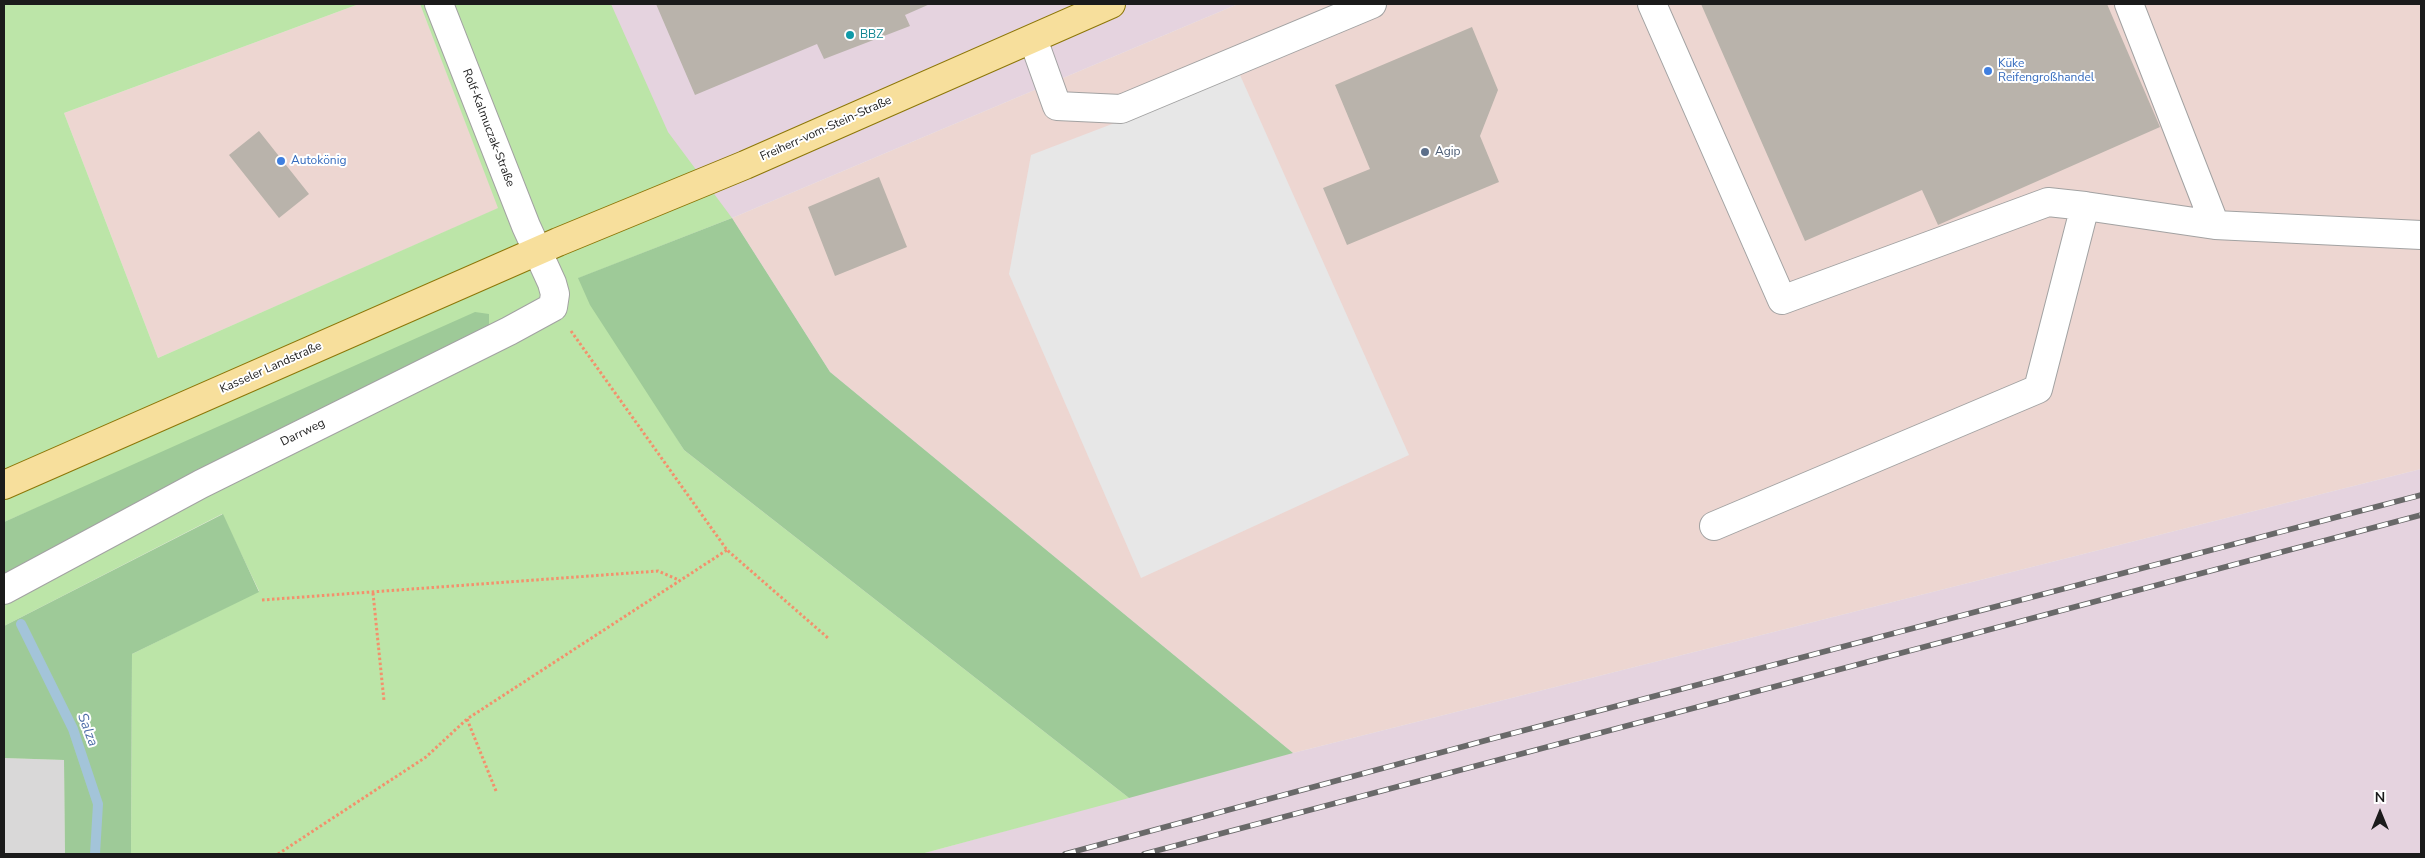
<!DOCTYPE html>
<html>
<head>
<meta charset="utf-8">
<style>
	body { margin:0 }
	#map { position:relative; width:2425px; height:858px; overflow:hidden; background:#ecebe1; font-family:"Nunito Sans",sans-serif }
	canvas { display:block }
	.frame { position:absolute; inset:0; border:5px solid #1b1b1b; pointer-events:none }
	.north { position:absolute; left:2355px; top:788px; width:50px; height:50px; -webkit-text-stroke:4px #fff; paint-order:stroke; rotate:0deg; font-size:14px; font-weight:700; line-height:20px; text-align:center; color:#1b1b1b }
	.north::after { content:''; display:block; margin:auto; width:18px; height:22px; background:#1b1b1b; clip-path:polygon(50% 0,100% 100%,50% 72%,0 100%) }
</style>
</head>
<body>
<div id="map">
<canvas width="2425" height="858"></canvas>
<div class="frame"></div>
<div class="north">N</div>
</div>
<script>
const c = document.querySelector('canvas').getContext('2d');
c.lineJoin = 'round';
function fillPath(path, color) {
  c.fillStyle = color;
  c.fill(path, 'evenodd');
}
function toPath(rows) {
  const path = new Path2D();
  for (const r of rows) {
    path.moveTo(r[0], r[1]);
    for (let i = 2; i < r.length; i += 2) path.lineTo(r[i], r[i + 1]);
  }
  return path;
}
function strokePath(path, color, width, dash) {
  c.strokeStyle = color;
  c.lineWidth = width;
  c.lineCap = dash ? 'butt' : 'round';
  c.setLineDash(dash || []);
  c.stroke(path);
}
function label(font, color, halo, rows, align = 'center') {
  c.font = font + ' "Nunito Sans",sans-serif';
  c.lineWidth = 4;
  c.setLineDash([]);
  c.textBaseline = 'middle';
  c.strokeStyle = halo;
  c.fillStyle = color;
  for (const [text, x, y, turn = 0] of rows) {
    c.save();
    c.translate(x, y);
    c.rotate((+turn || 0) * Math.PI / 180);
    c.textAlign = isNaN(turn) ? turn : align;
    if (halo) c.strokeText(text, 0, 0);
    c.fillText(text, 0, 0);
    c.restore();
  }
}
fillPath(toPath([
	[4,758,64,760,65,854,4,854]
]), '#d9d8d8');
fillPath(toPath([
	[359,4,420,4,499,208,158,358,64,113],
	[1238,4,2421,4,2421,469,1293,753,830,372,732,218]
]), '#edd6d1');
fillPath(toPath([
	[456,4,1238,4,732,218,830,372,1293,753,2421,469,2421,854,921,854,1129,797,684,450,732,218]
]), '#e5d3df');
fillPath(toPath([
	[4,4,359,4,64,113,158,358,498,208,420,4,611,4,668,132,732,218,579,278,684,450,1129,798,921,854,131,854,132,654,259,591,222,514,4,626,4,575,489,325,489,314,4,522]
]), '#bce5a8');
fillPath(toPath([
	[732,218,830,372,1293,753,1129,798,684,450,590,305,578,278],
	[475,312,489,314,489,325,4,575,4,522],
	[223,514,259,592,132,654,131,854,65,854,64,760,4,758,4,626]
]), '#9eca98');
fillPath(toPath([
	[1240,75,1409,455,1141,578,1009,274,1031,155]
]), '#e7e7e7');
strokePath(toPath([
	[21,624,73,729,98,804,95,854]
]), '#a3c4d9', 10);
fillPath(toPath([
	[656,4,930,4,905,15,910,26,824,59,817,44,695,95],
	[1701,4,2107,4,2160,127,1938,225,1922,190,1805,241],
	[1472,27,1498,90,1480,136,1499,182,1347,245,1323,188,1370,169,1335,85],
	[259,131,309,194,279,218,229,155],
	[879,177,907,247,835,276,808,207]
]), '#b9b3ab');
const minor = toPath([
	[1652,4,1782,300,2048,202,2085,206],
	[2129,4,2215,225],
	[1033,39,1057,106,1121,109,1372,4],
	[1714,526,2038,389,2085,206,2215,225,2421,235],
	[4,590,201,484,509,331,553,307,555,294,552,283,526,226,439,4]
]);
const major = toPath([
	[4,485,558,242,745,165,1111,4]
]);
strokePath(minor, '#a2a2a2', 30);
strokePath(major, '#8c7607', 30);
strokePath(toPath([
	[571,331,727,550,828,638],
	[373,593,384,701],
	[262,600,658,571,679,580],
	[496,791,467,719,727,550],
	[278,854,426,757,467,719]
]), '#f3906c', 3, [2.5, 2.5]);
strokePath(minor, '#fff', 28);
strokePath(major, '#f7df9c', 28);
const rail = toPath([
	[1065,854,1491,739,2421,495],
	[1144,854,2421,515]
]);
strokePath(rail, '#696969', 5.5);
strokePath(rail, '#fff', 4, [11]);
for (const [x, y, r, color] of [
	[850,35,5,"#0f9aa8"],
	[1988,71,5,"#3f7fe0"],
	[1425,152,5,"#5c6f8a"],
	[281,161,5,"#3f7fe0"]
]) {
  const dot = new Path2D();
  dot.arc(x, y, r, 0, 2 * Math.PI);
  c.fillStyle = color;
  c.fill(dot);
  strokePath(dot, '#fff', 2);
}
label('12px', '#0d838f', '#fff', [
	["BBZ",860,35]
], 'left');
label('12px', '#366cbe', '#fff', [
	["Küke",1998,64],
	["Reifengroßhandel",1998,78],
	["Autokönig",291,161]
], 'left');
label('12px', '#1b1b1b', '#fff', [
	["Rolf-Kalmuczak-Straße",488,128,69],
	["Freiherr-vom-Stein-Straße",826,129,-24],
	["Kasseler Landstraße",271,368,-24],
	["Darrweg",303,433,-26]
]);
label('12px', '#4e5e75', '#fff', [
	["Agip",1435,152]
], 'left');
label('italic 14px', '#4d6ba6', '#fff', [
	["Salza",87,730,69]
]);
</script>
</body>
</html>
